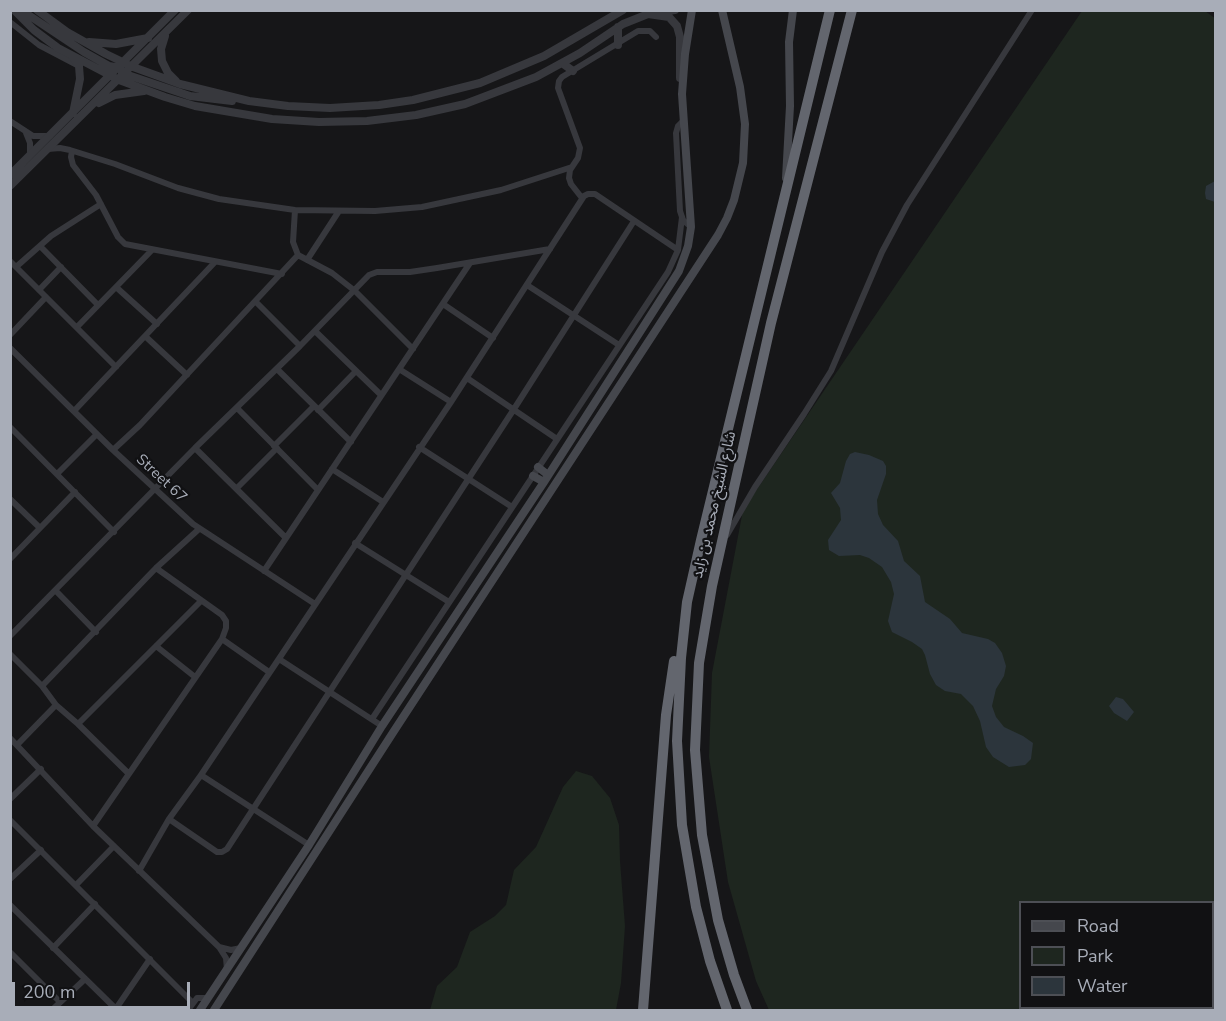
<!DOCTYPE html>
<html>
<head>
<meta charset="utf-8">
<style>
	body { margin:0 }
	#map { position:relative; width:1226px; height:1021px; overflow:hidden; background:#161618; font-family:"Nunito Sans",sans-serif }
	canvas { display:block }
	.frame { position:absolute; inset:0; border:12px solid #a8adb8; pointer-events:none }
	.legend { position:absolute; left:1019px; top:901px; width:195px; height:108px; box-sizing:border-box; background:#111113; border:2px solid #4d4f55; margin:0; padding:8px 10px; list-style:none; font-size:18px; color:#a8adb8 }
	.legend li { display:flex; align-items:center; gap:12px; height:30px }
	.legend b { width:30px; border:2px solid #4d4f55 }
	.scale { position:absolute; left:12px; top:982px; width:178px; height:27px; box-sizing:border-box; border:3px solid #a8adb8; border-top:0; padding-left:8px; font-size:18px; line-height:21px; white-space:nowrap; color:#a8adb8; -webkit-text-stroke:4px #111113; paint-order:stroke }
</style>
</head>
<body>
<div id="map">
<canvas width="1226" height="1021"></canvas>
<div class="frame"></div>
<ul class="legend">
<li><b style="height:8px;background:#45474d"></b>Road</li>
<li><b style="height:16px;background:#1e261f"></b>Park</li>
<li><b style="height:16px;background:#2c353c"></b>Water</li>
</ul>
<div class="scale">200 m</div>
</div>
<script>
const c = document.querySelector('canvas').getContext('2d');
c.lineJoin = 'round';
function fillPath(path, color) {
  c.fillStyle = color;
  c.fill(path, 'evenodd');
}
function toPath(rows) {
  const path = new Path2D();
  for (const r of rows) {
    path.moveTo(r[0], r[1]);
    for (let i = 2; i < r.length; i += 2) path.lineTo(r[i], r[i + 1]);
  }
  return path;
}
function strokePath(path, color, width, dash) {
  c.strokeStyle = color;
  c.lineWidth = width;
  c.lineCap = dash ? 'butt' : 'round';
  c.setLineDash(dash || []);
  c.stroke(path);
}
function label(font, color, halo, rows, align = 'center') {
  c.font = font + ' "Nunito Sans","Noto Sans Arabic",sans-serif';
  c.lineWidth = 4.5;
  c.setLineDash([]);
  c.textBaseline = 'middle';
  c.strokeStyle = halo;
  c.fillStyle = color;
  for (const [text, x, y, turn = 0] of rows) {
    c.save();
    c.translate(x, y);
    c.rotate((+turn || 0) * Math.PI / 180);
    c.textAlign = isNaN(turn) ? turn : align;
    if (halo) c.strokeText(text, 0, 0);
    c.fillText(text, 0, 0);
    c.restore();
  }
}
fillPath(toPath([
	[1082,11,1205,11,1216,19,1215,1010,769,1010,756,981,728,882,709,757,712,673,743,510],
	[1020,902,1212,902,1212,1008,1020,1008],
	[576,771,592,776,610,798,619,825,620,861,625,926,621,983,616,1010,430,1010,437,986,457,967,470,932,495,916,506,905,514,870,536,847,563,787]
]), '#1e261f');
fillPath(toPath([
	[1215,181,1216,181,1215,202,1206,199,1205,193,1206,186],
	[855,452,869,455,883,461,886,466,886,474,877,500,878,514,883,525,898,541,904,561,920,576,925,602,950,619,962,633,988,639,995,643,1002,653,1006,666,1004,676,996,689,992,706,996,717,1004,727,1023,736,1033,743,1031,759,1025,765,1009,767,993,757,986,747,980,721,973,706,961,694,945,691,936,685,930,674,925,655,922,649,912,642,892,632,888,621,894,594,891,582,882,567,869,558,860,555,839,556,829,550,828,540,841,520,840,508,831,493,840,483,846,461,850,454],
	[1116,697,1123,699,1134,712,1127,721,1114,713,1109,706],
	[1215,905,1215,955,1213,955,1213,906]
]), '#2c353c');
strokePath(toPath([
	[10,22,39,45,79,66],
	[684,120,678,126,676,133,680,211,683,220,691,227],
	[10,121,33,136,50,136],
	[26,133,30,143,30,154],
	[48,149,60,148,70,150,115,164,178,188,219,199,295,210,375,211,422,207,501,190,572,167],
	[72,151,71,157,73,165,96,195,118,237,125,244,282,274],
	[582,198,571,184,569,178,570,170,578,158,580,148,558,88,559,81,562,77,638,31,650,31,656,37],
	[295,210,293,242,298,255,332,273,355,291,413,349],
	[40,246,98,305],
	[307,260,339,211],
	[10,261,116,367],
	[16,267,51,236,101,204],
	[527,285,619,345],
	[116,287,157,324],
	[39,290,61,267],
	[256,302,300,346],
	[443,304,493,338],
	[77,327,152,250],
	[315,331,381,395],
	[10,335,46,297],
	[145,336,187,375],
	[10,348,113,450,193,524,315,604],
	[277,369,351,442],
	[399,369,451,402],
	[467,378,557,439],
	[237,408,318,490],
	[75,410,215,262],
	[318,410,356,371],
	[10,427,114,532],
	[274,446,314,406],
	[419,447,512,507],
	[195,448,286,538],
	[113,450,140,425,298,255],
	[332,469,383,502],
	[57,474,97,434],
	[237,488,277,448],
	[10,499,40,528],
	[727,535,755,487,804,414,831,371,882,252,907,205,1032,10],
	[355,543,449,602],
	[10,559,75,492],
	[264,571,470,263],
	[56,591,96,632],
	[10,636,195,448,300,346,369,275,377,272,410,272,437,268,550,249],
	[222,639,269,672],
	[156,646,195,677],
	[10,654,42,686,56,705,78,724,128,773],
	[279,659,382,726],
	[42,686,156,568,199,529],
	[372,719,668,272,678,250,682,217],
	[78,724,200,602],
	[10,738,93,826,219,947,226,958,227,970],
	[17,745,56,705],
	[201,775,309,845],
	[10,799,41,769],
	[169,819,217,852,222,852,227,849,514,409,634,221],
	[10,820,193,1003],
	[93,826,222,639,226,628,226,621,222,615,156,568],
	[139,871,169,819,201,775,451,402,584,196,588,194,595,194,678,250],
	[10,879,41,850],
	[76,885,114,846],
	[10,905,116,1009],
	[219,947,231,950,241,948],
	[53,948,95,904],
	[10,952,60,1002],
	[52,1010,85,979],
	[115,1010,150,959],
	[188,1010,197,998,208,998]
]), '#37383d', 6);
strokePath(toPath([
	[14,10,34,30,58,48,119,80,165,97,195,106,272,119,319,122,367,121,416,115,465,104,536,77,580,53,623,24,648,14,669,17,677,26,680,37,680,78],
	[21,10,84,52,109,66,120,68],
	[37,10,67,32,106,54,133,67,180,84,249,101,288,106,330,108,379,105,413,100,480,83,544,56,623,10],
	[661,12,675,10],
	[165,36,161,49,162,61,168,73,176,81],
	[89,42,116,44,148,38],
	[618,45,618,27],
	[562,63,573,71],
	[122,73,190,96,232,101],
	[99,103,115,95,144,91],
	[73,113,80,79,79,66,74,59],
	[10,175,175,10],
	[10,186,188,10]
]), '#37383d', 8);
strokePath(toPath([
	[786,178,790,106,789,42,793,10],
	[538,467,548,475],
	[533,476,544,482],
	[200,1010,309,845,382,726,544,482,679,271,688,246,691,227,682,94,685,54,692,10],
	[214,1010,394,731,718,235,727,218,734,200,743,163,745,124,740,87,722,10]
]), '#45474d', 8);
strokePath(toPath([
	[643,1010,666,715,674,661],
	[727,1010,710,961,696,907,682,825,677,741,681,658,687,602,701,540,830,10],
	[747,1010,734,975,718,920,702,835,695,750,699,663,712,586,771,323,852,10]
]), '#63666e', 10);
label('15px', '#a8adb8', '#111113', [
	["Street 67",161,479,43],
	["شارع الشيخ محمد بن زايد",715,505,-77]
]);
</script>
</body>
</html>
